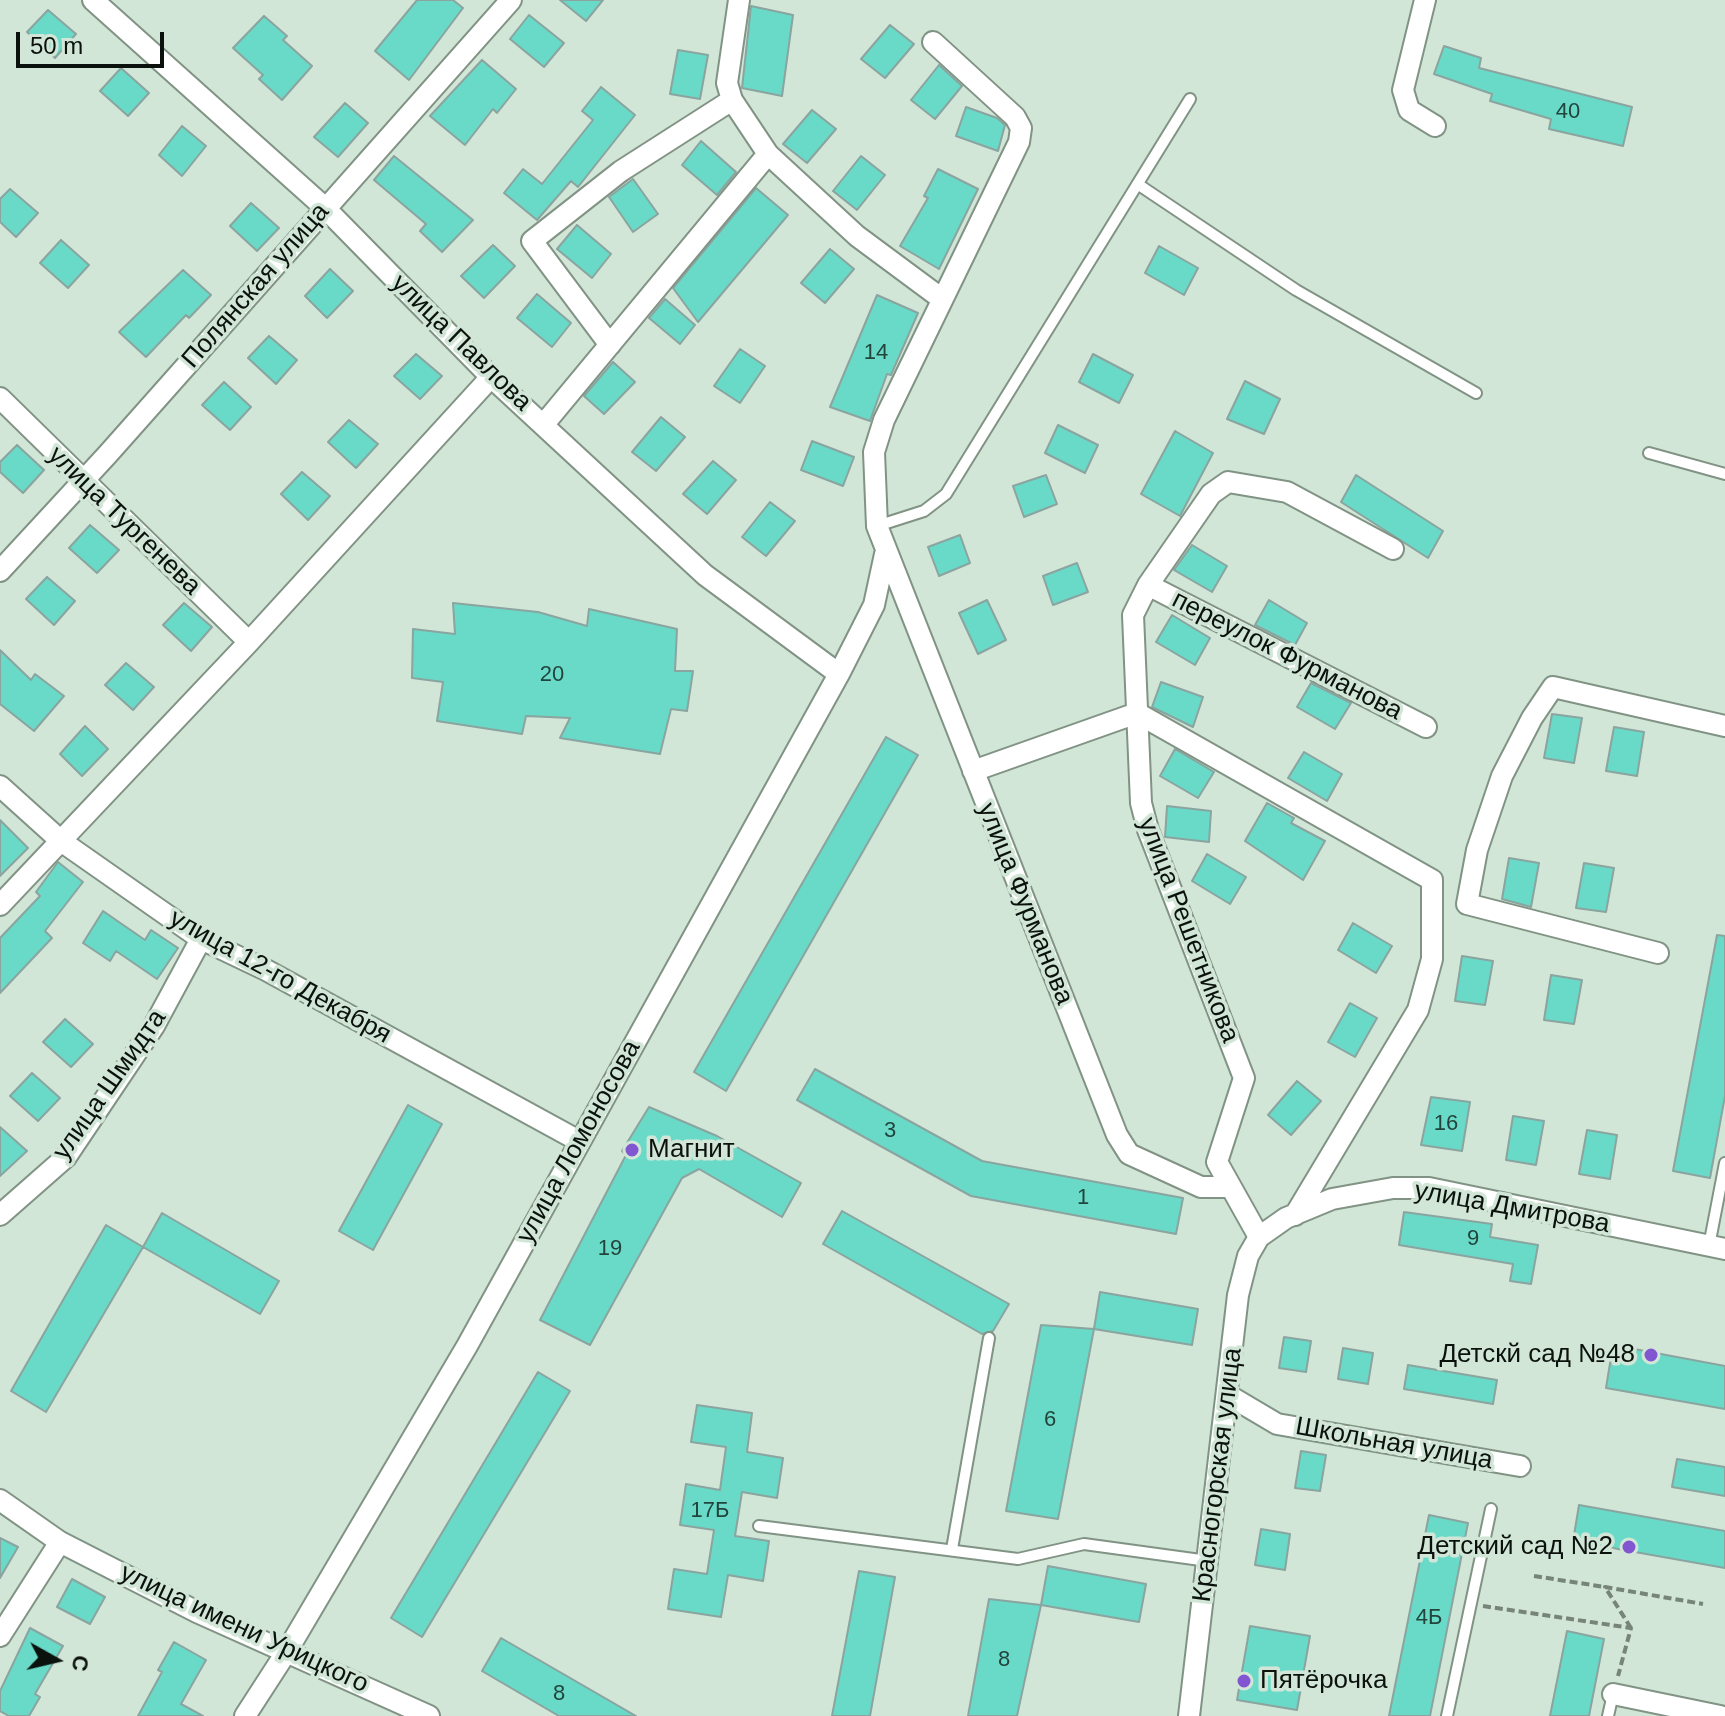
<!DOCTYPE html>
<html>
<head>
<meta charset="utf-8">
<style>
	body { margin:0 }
	#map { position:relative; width:1725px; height:1716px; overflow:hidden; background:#d2e6d7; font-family:Helvetica,sans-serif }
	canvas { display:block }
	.north { position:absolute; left:16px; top:1620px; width:80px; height:80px; -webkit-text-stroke:6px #d2e6d7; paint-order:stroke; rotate:98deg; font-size:22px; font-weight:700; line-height:32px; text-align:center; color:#0b120d }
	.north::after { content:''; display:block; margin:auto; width:28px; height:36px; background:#0b120d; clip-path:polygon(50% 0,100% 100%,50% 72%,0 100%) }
	.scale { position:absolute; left:16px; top:32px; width:148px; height:36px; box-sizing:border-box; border:4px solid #0b120d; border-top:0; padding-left:10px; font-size:24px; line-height:28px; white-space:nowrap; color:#0b120d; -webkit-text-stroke:6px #d2e6d7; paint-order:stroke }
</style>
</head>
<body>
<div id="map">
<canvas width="1725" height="1716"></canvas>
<div class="north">С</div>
<div class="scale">50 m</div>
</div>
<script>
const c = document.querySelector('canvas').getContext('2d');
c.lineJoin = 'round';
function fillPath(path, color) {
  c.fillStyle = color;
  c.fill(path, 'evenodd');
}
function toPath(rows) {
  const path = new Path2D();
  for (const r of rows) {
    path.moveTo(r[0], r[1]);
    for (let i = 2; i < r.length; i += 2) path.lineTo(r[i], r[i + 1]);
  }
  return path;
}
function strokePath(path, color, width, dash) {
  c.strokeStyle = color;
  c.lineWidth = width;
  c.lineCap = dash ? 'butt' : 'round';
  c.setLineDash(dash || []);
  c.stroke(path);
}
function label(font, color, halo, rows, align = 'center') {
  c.font = font + ' Helvetica,sans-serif';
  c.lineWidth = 7;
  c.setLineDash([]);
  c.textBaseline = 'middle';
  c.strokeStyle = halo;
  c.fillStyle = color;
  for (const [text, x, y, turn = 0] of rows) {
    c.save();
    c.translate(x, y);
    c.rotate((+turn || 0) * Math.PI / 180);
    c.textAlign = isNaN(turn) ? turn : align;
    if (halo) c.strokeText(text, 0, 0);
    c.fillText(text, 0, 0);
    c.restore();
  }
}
const building = toPath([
	[417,0,453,0,463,8,409,80,375,51,417,0],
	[560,0,603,0,586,21,560,0],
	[751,6,793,15,782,96,742,88,751,6],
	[48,10,76,34,55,58,27,32,48,10],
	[529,15,564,43,544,67,510,39,529,15],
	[264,16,287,36,283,40,312,66,282,100,259,79,263,75,233,48,264,16],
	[890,25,914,44,885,78,861,59,890,25],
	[1444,46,1481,58,1479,68,1632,107,1623,146,1549,129,1551,119,1490,101,1492,94,1434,74,1444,46],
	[678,50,708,55,700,99,670,94,678,50],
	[482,60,516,89,497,113,493,109,465,145,430,116,482,60],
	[939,65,962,86,935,119,911,100,939,65],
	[121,68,149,93,128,116,100,91,121,68],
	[601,87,635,115,578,187,571,181,537,220,504,193,523,169,542,184,593,120,582,111,601,87],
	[345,103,368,123,338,157,314,137,345,103],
	[966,107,997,118,1005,125,998,151,956,136,966,107],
	[812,110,836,129,807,163,783,144,812,110],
	[182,126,206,146,182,176,159,155,182,126],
	[701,141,736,172,717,195,682,165,701,141],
	[394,156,473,220,442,252,420,231,426,224,374,180,394,156],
	[861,156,885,175,857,210,833,191,861,156],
	[938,169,978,189,939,269,900,246,928,198,924,196,938,169],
	[633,179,658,214,633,232,609,197,633,179],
	[756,188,788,215,698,322,673,288,756,188],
	[10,189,38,213,16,237,0,222,0,199,10,189],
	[251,203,279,228,257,251,230,226,251,203],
	[577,225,611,254,592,278,557,249,577,225],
	[61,240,89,265,68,288,40,263,61,240],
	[493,245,515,266,484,298,461,276,493,245],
	[1159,246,1198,268,1184,295,1145,273,1159,246],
	[830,249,854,269,825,303,801,283,830,249],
	[330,269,353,291,327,318,305,296,330,269],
	[183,270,211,295,189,318,186,315,146,357,119,332,183,270],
	[537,294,571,323,552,347,517,318,537,294],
	[877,295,918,313,891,375,887,374,870,421,830,407,877,295],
	[665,299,695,325,680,344,649,318,665,299],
	[269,336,297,360,276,384,248,358,269,336],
	[740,349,765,366,740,403,714,386,740,349],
	[416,354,442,376,420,399,394,376,416,354],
	[1093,354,1133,375,1119,403,1079,382,1093,354],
	[613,362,635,382,604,414,584,396,613,362],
	[1245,381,1280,399,1264,434,1227,419,1245,381],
	[224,382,251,407,230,430,202,405,224,382],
	[661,417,685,437,656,471,632,452,661,417],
	[349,420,378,444,356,468,328,442,349,420],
	[1058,425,1098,445,1085,473,1045,453,1058,425],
	[1175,431,1213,453,1180,516,1141,494,1175,431],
	[812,441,854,457,843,486,801,470,812,441],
	[17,445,44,470,23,493,0,472,0,462,17,445],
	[713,461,736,480,707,514,683,494,713,461],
	[302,472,330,496,308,520,281,494,302,472],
	[1046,475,1057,504,1024,517,1013,486,1046,475],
	[1356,475,1443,531,1428,558,1341,502,1356,475],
	[770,502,795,521,766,556,742,537,770,502],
	[90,525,119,550,97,573,69,548,90,525],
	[960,535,970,563,939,576,928,547,960,535],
	[1192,545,1227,566,1212,592,1174,570,1192,545],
	[1077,563,1088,592,1053,605,1043,576,1077,563],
	[47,577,75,601,54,625,26,599,47,577],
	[987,600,1006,640,978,654,959,613,987,600],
	[1269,600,1307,623,1295,645,1255,625,1269,600],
	[184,603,212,627,191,651,163,625,184,603],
	[453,603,538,612,587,626,589,609,677,629,675,671,693,671,687,711,671,709,660,754,560,738,570,718,526,716,522,734,437,721,443,682,412,678,413,629,455,634,453,603],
	[1172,615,1210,638,1195,665,1156,642,1172,615],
	[0,650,31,680,35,674,64,696,34,731,0,704,0,650],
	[126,663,154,687,133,710,105,685,126,663],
	[1161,682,1203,697,1193,727,1152,707,1161,682],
	[1311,683,1351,703,1335,729,1297,707,1311,683],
	[1552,714,1582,718,1574,763,1544,758,1552,714],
	[85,726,108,749,82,776,60,754,85,726],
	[1614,727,1644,732,1637,776,1606,771,1614,727],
	[886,737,918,755,726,1091,694,1072,886,737],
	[1175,749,1214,772,1198,798,1160,776,1175,749],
	[1304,752,1342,774,1327,801,1288,778,1304,752],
	[1267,803,1294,818,1291,823,1325,841,1303,880,1245,841,1267,803],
	[1167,806,1211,811,1209,842,1165,837,1167,806],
	[0,820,28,848,0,876,0,820],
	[1207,854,1246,877,1230,904,1192,881,1207,854],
	[1509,858,1539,863,1531,907,1502,899,1509,858],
	[58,862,83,882,45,931,52,938,0,993,0,938,40,896,36,892,58,862],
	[1584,863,1614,868,1606,912,1576,908,1584,863],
	[103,911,145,940,151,930,178,948,157,979,116,951,110,961,83,943,103,911],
	[1353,923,1392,946,1376,973,1338,950,1353,923],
	[1717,935,1725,936,1725,1096,1710,1178,1673,1171,1717,935],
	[1462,956,1493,961,1485,1005,1455,1001,1462,956],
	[1551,975,1582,980,1574,1024,1544,1020,1551,975],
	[1350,1003,1377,1018,1355,1057,1328,1042,1350,1003],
	[65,1019,93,1044,71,1067,43,1042,65,1019],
	[815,1069,982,1161,1183,1198,1176,1234,971,1196,797,1100,815,1069],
	[32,1073,60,1098,38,1121,10,1096,32,1073],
	[1297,1081,1321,1101,1291,1135,1268,1115,1297,1081],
	[1431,1097,1470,1102,1462,1151,1421,1145,1431,1097],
	[408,1105,442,1124,373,1250,339,1231,408,1105],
	[649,1107,717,1136,801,1183,782,1217,699,1169,682,1178,590,1345,540,1320,626,1155,622,1151,649,1107],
	[1513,1116,1544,1121,1536,1165,1506,1160,1513,1116],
	[0,1127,27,1151,0,1176,0,1127],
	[1587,1130,1617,1135,1610,1179,1579,1174,1587,1130],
	[842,1211,1009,1304,993,1331,982,1334,823,1244,842,1211],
	[1404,1212,1492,1224,1490,1237,1538,1245,1531,1284,1510,1281,1513,1264,1399,1245,1404,1212],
	[162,1213,279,1281,260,1314,143,1247,162,1213],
	[106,1225,143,1247,46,1412,11,1391,106,1225],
	[1100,1292,1198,1309,1192,1345,1094,1329,1100,1292],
	[1041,1325,1094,1329,1058,1519,1006,1511,1041,1325],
	[1284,1337,1311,1341,1306,1372,1279,1368,1284,1337],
	[1613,1345,1725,1366,1725,1409,1606,1388,1613,1345],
	[1343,1348,1373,1353,1368,1384,1338,1379,1343,1348],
	[1408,1365,1497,1380,1493,1404,1404,1389,1408,1365],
	[538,1372,570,1391,422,1637,391,1618,538,1372],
	[697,1405,752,1413,747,1452,783,1458,777,1498,742,1492,735,1536,769,1541,763,1581,728,1575,721,1617,668,1609,674,1569,707,1574,714,1530,680,1525,686,1484,720,1490,726,1447,691,1442,697,1405],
	[1301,1451,1326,1455,1320,1491,1295,1488,1301,1451],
	[1677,1459,1725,1467,1725,1496,1672,1487,1677,1459],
	[1579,1505,1725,1531,1725,1568,1573,1541,1579,1505],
	[1429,1515,1468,1523,1430,1716,1389,1716,1429,1515],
	[1261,1529,1290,1534,1285,1570,1255,1565,1261,1529],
	[0,1538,18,1547,0,1578,0,1538],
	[1048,1566,1146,1584,1139,1622,1041,1605,1048,1566],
	[859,1571,895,1577,870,1716,832,1716,859,1571],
	[72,1579,105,1597,90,1624,57,1607,72,1579],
	[989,1599,1041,1605,1017,1716,968,1716,989,1599],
	[1250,1626,1310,1636,1297,1710,1237,1700,1250,1626],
	[30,1628,63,1646,35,1694,40,1697,29,1716,9,1716,0,1711,0,1691,30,1628],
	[1567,1631,1604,1639,1589,1716,1550,1716,1567,1631],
	[501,1638,636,1716,559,1716,482,1671,501,1638],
	[174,1642,206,1660,181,1704,203,1716,138,1716,162,1672,158,1670,174,1642]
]);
fillPath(building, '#69dac8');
strokePath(building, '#8aa49f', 2);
const service = toPath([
	[1139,185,1296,290,1476,393],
	[1649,453,1725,474],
	[877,526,924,511,946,494,1190,99],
	[1709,1246,1725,1163],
	[759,1526,1018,1559,1084,1544,1208,1561],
	[952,1549,989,1338],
	[1447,1716,1491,1509],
	[1608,1716,1613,1694]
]);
const minor = toPath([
	[93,0,324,207,491,377,705,575,839,674],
	[739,0,727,83,732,100,768,154,857,236,942,299],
	[1425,0,1403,90,1409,110,1435,126],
	[933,42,1015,117,1021,128,1019,142,884,420,874,452,877,526,1117,1135,1129,1154,1201,1187,1228,1187],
	[610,345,532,241,621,171,732,100],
	[0,398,249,642],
	[544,424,768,154],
	[0,571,108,454,511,0],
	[1148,585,1426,727],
	[973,771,1137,713,1432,880,1432,959,1418,1010,1295,1215],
	[0,786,61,841,201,939,266,970,579,1141],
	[0,905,249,642,491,377],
	[1658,953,1467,904,1477,850,1502,776,1532,718,1553,687,1725,726],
	[0,1215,66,1157,154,1026,201,939],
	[1259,1237,1217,1162,1244,1078,1148,830,1141,803,1133,615,1148,585,1211,494,1228,482,1287,492,1393,549],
	[1228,1395,1277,1424,1520,1466],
	[0,1500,60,1542,197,1612,429,1716],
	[0,1636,60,1542],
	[1613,1694,1720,1716],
	[245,1716,287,1651,467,1346,839,674,874,605,885,554],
	[1189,1716,1238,1295,1248,1256,1259,1237,1286,1218,1332,1199,1393,1188,1429,1188,1725,1249]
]);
strokePath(service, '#809384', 14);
strokePath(minor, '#809384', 24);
strokePath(toPath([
	[1534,1576,1605,1587],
	[1483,1606,1631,1628,1618,1676],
	[1631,1628,1605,1587,1703,1604]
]), '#76847a', 4, [8, 4]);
strokePath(service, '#fff', 10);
strokePath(minor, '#fff', 20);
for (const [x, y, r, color] of [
	[632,1150,8,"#8156d0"],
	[1651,1355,8,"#8156d0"],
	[1629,1547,8,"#8156d0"],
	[1244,1681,8,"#8156d0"]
]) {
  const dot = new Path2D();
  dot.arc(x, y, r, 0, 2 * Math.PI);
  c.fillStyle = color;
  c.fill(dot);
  strokePath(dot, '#d2e6d7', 3);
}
label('22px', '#22443c', null, [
	["40",1568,112],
	["14",876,353],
	["20",552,675],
	["16",1446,1124],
	["3",890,1131],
	["1",1083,1198],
	["9",1473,1239],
	["19",610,1249],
	["6",1050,1420],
	["17Б",710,1511],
	["4Б",1429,1618],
	["8",1004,1660],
	["8",559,1694]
]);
label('26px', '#0b120d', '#d2e6d7', [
	["Полянская улица",256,286,-49],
	["улица Павлова",461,343,44],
	["улица Тургенева",124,521,44],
	["переулок Фурманова",1287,656,27],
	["улица Фурманова",1025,904,68],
	["улица Решетникова",1188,930,69],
	["улица 12-го Декабря",280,977,29],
	["улица Шмидта",110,1085,-55],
	["улица Ломоносова",579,1142,-61],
	["улица Дмитрова",1512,1208,10],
	["Школьная улица",1394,1444,10],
	["Красногорская улица",1218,1475,-83],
	["улица имени Урицкого",244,1629,25]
]);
label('26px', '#0b120d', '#d2e6d7', [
	["Магнит",648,1150],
	["Детскй сад №48",1635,1355,"right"],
	["Детский сад №2",1613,1547,"right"],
	["Пятёрочка",1260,1681]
], 'left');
</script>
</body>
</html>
